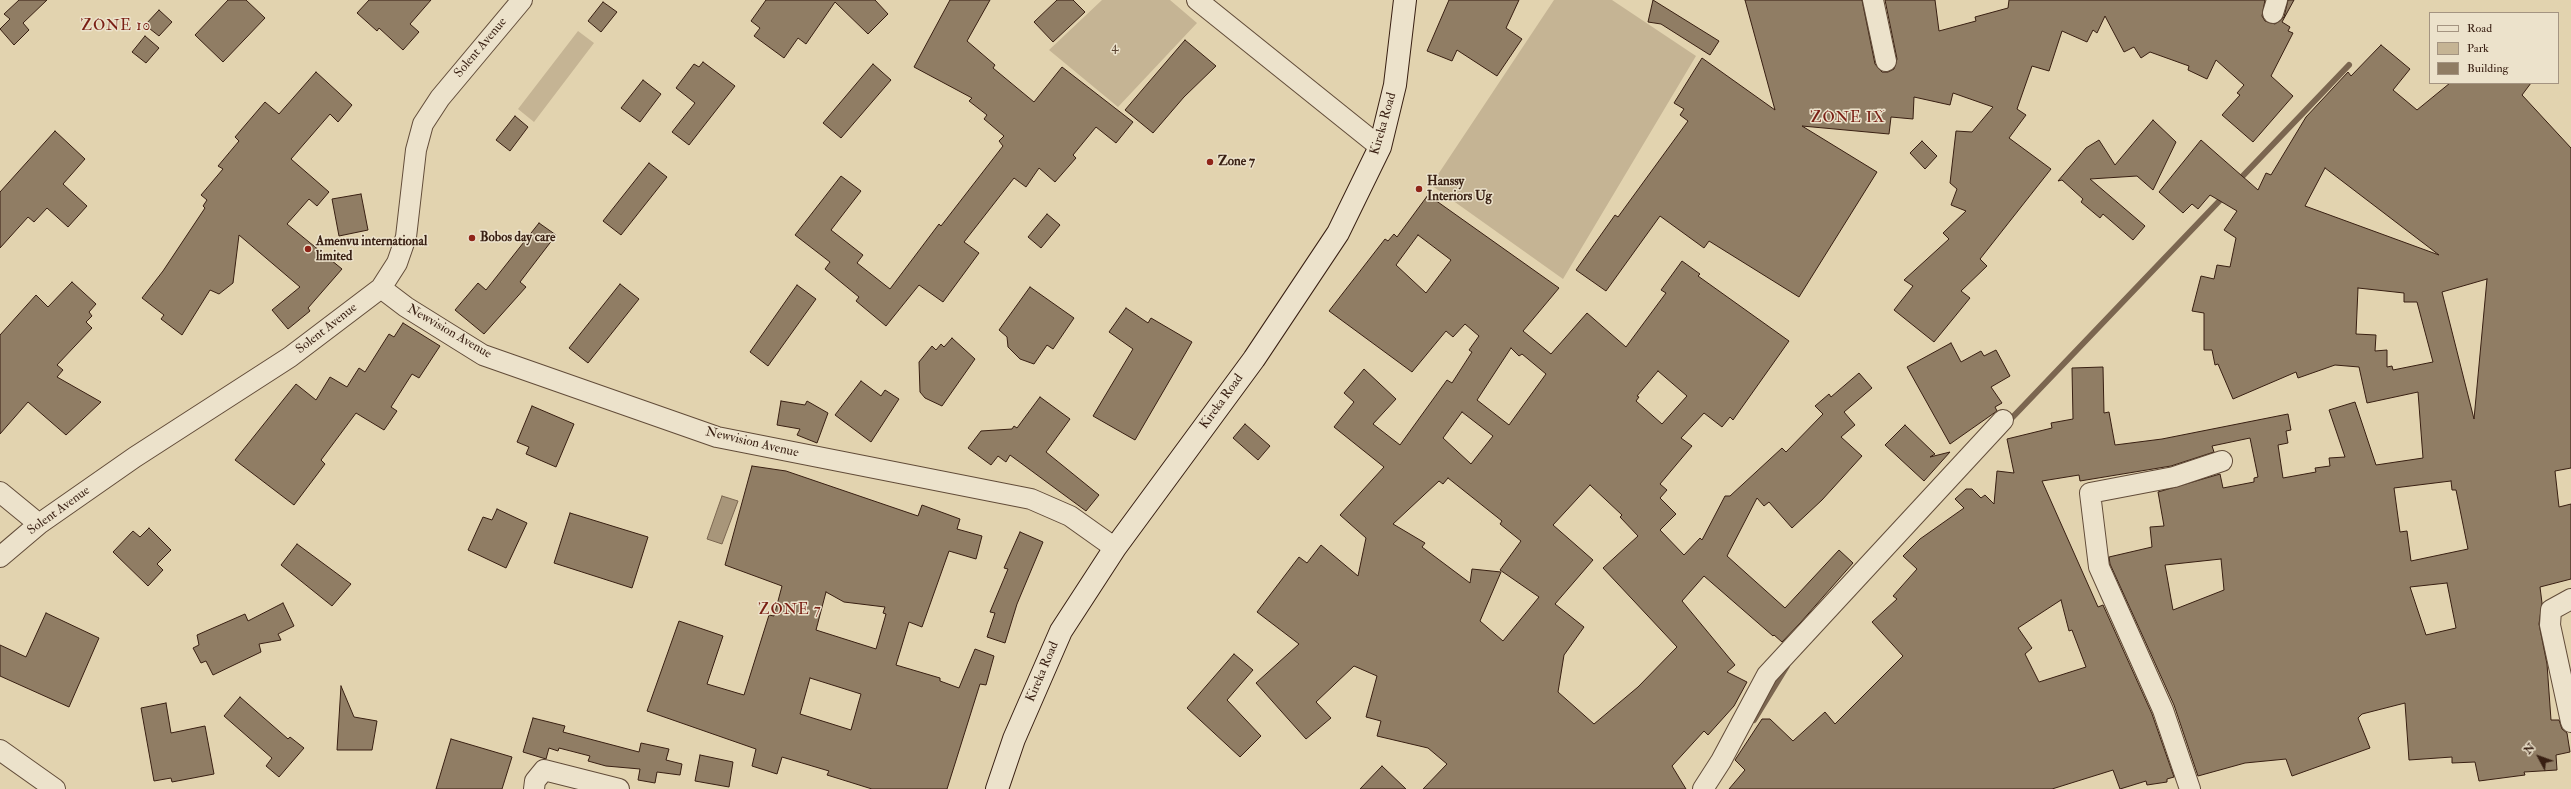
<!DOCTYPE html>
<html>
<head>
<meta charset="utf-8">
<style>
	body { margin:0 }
	#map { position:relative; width:2571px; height:789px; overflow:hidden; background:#e2d3af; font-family:"IM FELL Double Pica",serif }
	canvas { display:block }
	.legend { position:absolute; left:2429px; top:12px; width:130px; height:72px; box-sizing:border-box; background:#ece2cb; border:1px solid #a49481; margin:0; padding:5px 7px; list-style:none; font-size:12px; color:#381f12 }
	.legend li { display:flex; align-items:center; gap:8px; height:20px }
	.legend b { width:20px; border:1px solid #a49481 }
	.north { position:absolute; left:2519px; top:737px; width:40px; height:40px; -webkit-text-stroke:3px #ece2cb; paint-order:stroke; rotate:311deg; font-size:11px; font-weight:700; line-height:16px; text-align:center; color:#381f12 }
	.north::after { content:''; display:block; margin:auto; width:14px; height:18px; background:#381f12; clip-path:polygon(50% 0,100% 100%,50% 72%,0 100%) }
</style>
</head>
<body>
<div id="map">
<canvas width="2571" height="789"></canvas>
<ul class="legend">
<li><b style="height:5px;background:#ece2cb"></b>Road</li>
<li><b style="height:11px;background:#c5b494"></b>Park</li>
<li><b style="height:11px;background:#907d64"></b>Building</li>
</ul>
<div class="north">N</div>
</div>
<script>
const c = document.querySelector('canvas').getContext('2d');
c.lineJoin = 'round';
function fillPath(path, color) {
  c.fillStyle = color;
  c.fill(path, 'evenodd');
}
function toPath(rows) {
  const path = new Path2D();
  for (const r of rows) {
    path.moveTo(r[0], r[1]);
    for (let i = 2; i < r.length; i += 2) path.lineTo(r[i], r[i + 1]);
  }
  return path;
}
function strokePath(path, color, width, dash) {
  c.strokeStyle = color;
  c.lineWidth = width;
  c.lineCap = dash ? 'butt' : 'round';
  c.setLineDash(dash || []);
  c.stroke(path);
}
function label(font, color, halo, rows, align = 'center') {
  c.font = font + ' "IM FELL Double Pica",serif';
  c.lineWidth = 3;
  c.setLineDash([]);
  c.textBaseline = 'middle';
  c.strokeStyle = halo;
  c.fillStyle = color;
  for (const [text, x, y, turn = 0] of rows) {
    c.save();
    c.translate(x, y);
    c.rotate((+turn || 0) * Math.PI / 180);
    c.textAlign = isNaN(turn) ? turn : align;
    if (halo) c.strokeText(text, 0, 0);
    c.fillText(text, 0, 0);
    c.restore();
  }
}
fillPath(toPath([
	[1102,0,1170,0,1197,23,1118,107,1049,50],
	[1554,0,1612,0,1696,56,1563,279,1431,185],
	[578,31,594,43,534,122,518,109]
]), '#c5b494');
const water = toPath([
	[722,496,738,501,722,544,707,539,722,496]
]);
fillPath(water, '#a8967a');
strokePath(water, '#7b6650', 1);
strokePath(toPath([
	[2237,182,2349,65],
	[2008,422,2225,195],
	[1754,720,1787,666]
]), '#7b6650', 6);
const building = toPath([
	[19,0,47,0,23,23,29,30,14,45,0,29,10,19,4,14,19,0],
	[228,0,246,0,265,18,223,62,195,35,228,0],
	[369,0,431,0,410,24,419,32,403,50,379,28,377,31,357,13,369,0],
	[766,0,875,0,888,14,868,34,835,2,806,44,798,38,784,58,754,36,760,28,751,21,766,0],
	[950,0,990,0,967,41,995,65,993,68,1034,102,1062,67,1133,122,1116,143,1096,127,1073,155,1076,158,1055,182,1039,168,1026,187,1014,178,964,242,979,253,943,302,919,285,886,326,856,301,859,297,825,269,830,262,795,235,841,176,861,191,831,230,863,255,857,263,890,289,939,224,941,226,1003,146,999,141,1004,136,984,119,987,115,969,101,972,98,914,67,950,0],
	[1057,0,1073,0,1085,12,1053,42,1034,22,1057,0],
	[1449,0,1519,0,1506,28,1522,39,1497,76,1457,50,1452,61,1427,51,1449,0],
	[1653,0,1719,41,1710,55,1661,24,1648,22,1653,0],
	[1745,0,1862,0,1875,64,1882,72,1888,72,1894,69,1897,59,1885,0,1935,0,1939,31,1976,21,1975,17,2008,8,2009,0,2265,0,2262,16,2265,21,2275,24,2284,17,2288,0,2294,0,2282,22,2290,27,2288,31,2293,33,2271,76,2293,96,2253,142,2222,115,2240,95,2237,93,2244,85,2216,60,2207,79,2188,70,2189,66,2150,52,2141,58,2134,47,2124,52,2105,16,2097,33,2093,30,2087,42,2062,31,2049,71,2032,66,2017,109,2026,115,2009,138,2051,169,1980,259,1987,266,1961,291,1970,298,1934,342,1894,310,1913,286,1904,280,1949,239,1943,233,1966,211,1951,205,1957,189,1950,183,1956,131,1972,132,1993,107,1953,93,1950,105,1914,97,1913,119,1891,117,1889,134,1802,126,1877,172,1799,297,1709,241,1704,248,1660,216,1606,291,1576,270,1615,215,1618,217,1688,121,1680,115,1684,109,1674,103,1702,58,1775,110,1745,0],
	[603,2,617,12,601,32,588,21,603,2],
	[159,10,172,22,159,36,145,25,159,10],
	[145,36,159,48,146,63,132,52,145,36],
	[1185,40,1216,66,1184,97,1153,133,1125,110,1185,40],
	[2381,45,2410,69,2393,90,2417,110,2450,83,2531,83,2522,95,2571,148,2571,468,2555,471,2559,507,2571,504,2571,579,2540,587,2542,603,2539,624,2547,664,2551,720,2559,720,2562,729,2567,733,2570,752,2556,755,2557,770,2524,772,2525,775,2479,781,2475,762,2452,763,2452,757,2409,760,2405,703,2362,714,2358,718,2370,748,2292,776,2286,759,2245,763,2198,776,2174,705,2110,564,2109,557,2152,547,2150,527,2164,526,2158,492,2220,474,2223,488,2254,482,2254,478,2258,477,2250,438,2212,446,2214,452,2171,466,2080,481,2079,475,2042,481,2098,607,2103,605,2152,714,2174,777,2167,779,2167,782,2147,785,2146,781,2120,789,2113,770,2052,789,1729,789,1745,770,1735,760,1762,719,1770,719,1793,741,1825,712,1835,724,1903,656,1872,622,1897,599,1893,596,1917,569,1903,556,1920,539,1964,508,1955,499,1966,489,1972,489,1981,498,1985,495,1994,504,1997,471,2014,473,2007,439,2052,428,2051,423,2073,419,2072,368,2103,367,2104,413,2109,412,2115,445,2162,439,2288,414,2291,430,2286,431,2288,443,2278,445,2283,478,2316,472,2315,468,2330,466,2329,458,2345,457,2329,410,2355,402,2376,465,2423,458,2418,392,2367,403,2359,367,2335,365,2298,378,2296,372,2233,399,2218,364,2215,365,2212,350,2204,350,2204,313,2192,311,2201,276,2214,279,2217,265,2230,267,2236,238,2224,230,2237,211,2210,195,2198,209,2192,204,2183,213,2159,192,2201,140,2258,190,2266,173,2271,175,2306,117,2348,72,2351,76,2381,45],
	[2325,168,2439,255,2305,206,2325,168],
	[2487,279,2474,419,2442,292,2487,279],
	[2358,288,2404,293,2404,302,2417,302,2433,362,2393,370,2392,366,2387,367,2387,350,2375,351,2376,335,2356,334,2358,288],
	[2451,481,2452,490,2456,490,2468,549,2411,561,2407,531,2400,532,2394,488,2451,481],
	[2221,559,2224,590,2173,610,2165,565,2221,559],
	[2447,583,2456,628,2426,635,2410,587,2447,583],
	[2061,600,2069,631,2072,630,2086,667,2039,682,2025,654,2032,648,2018,628,2061,600],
	[703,62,735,86,689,145,672,132,695,103,676,88,694,64,699,67,703,62],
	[873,64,891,80,841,138,823,123,873,64],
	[316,72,352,105,338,122,330,114,291,159,329,192,317,206,309,199,287,224,342,269,308,308,310,311,288,329,272,310,300,287,239,235,233,283,219,294,210,290,182,335,161,319,164,315,142,298,163,271,205,208,203,206,207,200,201,195,223,169,218,166,239,141,235,137,265,102,279,114,316,72],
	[643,80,661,94,640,122,621,108,643,80],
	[515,116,528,127,510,151,496,140,515,116],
	[2153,120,2176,142,2153,190,2137,176,2090,179,2145,226,2133,240,2103,214,2100,218,2081,202,2083,199,2062,180,2058,181,2086,148,2099,140,2115,165,2153,120],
	[55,131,85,159,63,184,87,206,68,227,47,208,34,222,28,217,0,248,0,192,55,131],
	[1922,141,1937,156,1925,169,1910,153,1922,141],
	[649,163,667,177,621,235,603,221,649,163],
	[361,194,368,230,339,236,332,199,361,194],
	[1428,195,1559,288,1523,331,1551,354,1587,313,1626,347,1666,293,1661,290,1682,261,1700,274,1698,276,1789,341,1733,420,1730,417,1722,427,1704,413,1681,438,1692,446,1660,484,1667,490,1660,498,1676,514,1660,530,1684,555,1700,538,1702,540,1725,496,1730,496,1782,448,1786,452,1823,414,1815,406,1829,394,1831,397,1859,373,1872,388,1844,412,1855,425,1841,437,1862,456,1822,500,1792,528,1769,502,1764,506,1757,498,1727,556,1785,608,1839,550,1853,563,1801,622,1782,642,1774,635,1773,636,1704,576,1682,601,1735,665,1727,672,1747,682,1734,706,1708,735,1704,731,1672,766,1686,789,1423,789,1447,764,1428,748,1377,736,1381,721,1366,717,1377,676,1354,666,1316,702,1331,718,1306,739,1256,683,1299,644,1257,612,1299,557,1307,563,1321,545,1358,576,1366,538,1340,515,1384,467,1334,427,1354,402,1344,393,1364,369,1396,399,1373,424,1400,445,1447,380,1452,383,1472,352,1469,350,1479,336,1465,324,1453,337,1446,331,1412,372,1329,311,1385,239,1388,241,1394,234,1397,237,1428,195],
	[1418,235,1451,260,1426,293,1396,265,1418,235],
	[1511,348,1519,356,1522,354,1546,374,1509,425,1477,400,1511,348],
	[1658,371,1687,396,1662,424,1636,401,1639,397,1637,396,1658,371],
	[1462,412,1493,436,1471,464,1443,438,1462,412],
	[1448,478,1502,521,1500,524,1521,541,1500,570,1539,597,1503,641,1480,621,1501,572,1472,569,1470,583,1422,547,1425,543,1393,524,1439,481,1443,484,1448,478],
	[1590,485,1622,515,1620,517,1638,536,1603,568,1677,647,1638,687,1594,724,1558,692,1564,655,1584,627,1555,604,1593,560,1553,525,1590,485],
	[1047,214,1060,225,1041,248,1028,237,1047,214],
	[539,223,556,235,520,282,526,287,484,334,455,310,478,283,486,290,539,223],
	[72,282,96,304,89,312,92,316,86,322,92,328,57,365,63,370,57,377,101,402,66,435,28,402,0,434,0,335,36,295,48,307,72,282],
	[620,284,639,299,588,363,569,348,620,284],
	[797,285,816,299,768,366,750,352,797,285],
	[1030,287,1074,318,1053,349,1047,345,1034,364,1020,359,1008,347,1007,337,999,330,1030,287],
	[1126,308,1148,323,1151,318,1192,342,1135,440,1093,416,1133,349,1109,332,1126,308],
	[403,323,440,346,419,378,412,374,391,407,397,411,384,430,356,413,321,460,325,464,294,505,235,460,296,384,316,400,330,377,347,387,359,368,365,372,389,334,394,337,403,323],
	[952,338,975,359,942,406,925,398,920,392,919,362,932,346,936,350,941,344,944,347,952,338],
	[1951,343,1961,362,1981,351,1984,356,1996,350,2010,376,1991,387,2002,403,1995,407,1997,411,1950,444,1907,367,1951,343],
	[861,381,881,396,885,390,899,399,871,442,835,415,861,381],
	[1040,397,1070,419,1046,452,1099,495,1086,511,1010,455,1006,462,998,456,991,465,968,448,981,431,1012,429,1014,426,1017,428,1040,397],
	[781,401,805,405,807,401,828,413,817,443,797,435,800,429,777,425,781,401],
	[532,406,574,424,556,467,526,454,529,447,517,442,532,406],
	[1245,424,1270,446,1258,460,1233,438,1245,424],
	[1905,425,1935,454,1930,457,1950,452,1924,481,1885,445,1905,425],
	[752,466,786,471,918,516,922,505,960,519,957,529,982,536,976,559,949,551,922,627,909,622,896,665,940,678,940,681,959,688,975,649,994,656,986,685,980,684,947,789,872,789,827,775,829,771,782,757,777,774,752,766,756,749,647,711,679,621,723,636,707,684,744,695,769,615,774,616,782,586,725,565,752,466],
	[826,592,844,602,885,607,883,613,886,614,876,649,816,630,826,592],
	[810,678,861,694,851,730,800,714,810,678],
	[497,509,527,523,506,568,468,550,483,517,492,520,497,509],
	[570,513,648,537,632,588,554,563,570,513],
	[149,528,171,550,157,564,163,570,148,586,113,552,133,531,140,537,149,528],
	[1020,532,1043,542,1017,604,1005,643,987,637,995,613,990,612,1008,569,1004,568,1020,532],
	[297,544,351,584,332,606,281,565,297,544],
	[283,603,294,626,278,634,281,640,259,644,261,652,213,675,206,661,201,663,193,648,199,645,197,635,245,614,248,621,283,603],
	[46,613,99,638,69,707,0,676,0,645,26,657,46,613],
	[1234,654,1253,670,1227,700,1261,736,1240,757,1187,708,1234,654],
	[341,686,354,717,377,721,372,750,337,750,341,686],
	[240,697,288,739,290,737,304,748,279,777,266,766,272,758,224,716,240,697],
	[166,703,171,733,205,726,214,774,172,782,171,778,154,781,141,708,166,703],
	[533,718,565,726,563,732,639,752,641,743,669,749,666,760,682,764,680,775,657,772,655,783,638,780,640,769,606,766,588,761,590,756,559,748,558,751,549,748,546,759,523,752,533,718],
	[451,739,512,757,502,789,436,789,451,739],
	[700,755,733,762,729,787,695,781,700,755],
	[1382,766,1406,789,1360,789,1382,766]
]);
fillPath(building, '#907d64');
strokePath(building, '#381f12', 1);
const street = toPath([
	[1197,0,1380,147],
	[1873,0,1886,61],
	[2273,13,2277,0],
	[381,288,406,307,483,355,717,437,1031,499,1070,516,1115,548],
	[0,492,39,524],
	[0,557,39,524,135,457,290,357,381,288,397,263,406,237,416,150,423,124,440,98,522,0],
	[2571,599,2551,610,2550,625,2571,722],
	[0,750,55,789],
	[534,789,535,781,544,770,619,789],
	[1703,789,1721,761,1767,675,2003,420],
	[2190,789,2163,710,2099,567,2090,493,2174,477,2222,461]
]);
const secondary = toPath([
	[997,789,1014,739,1061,631,1115,548,1254,359,1338,233,1380,147,1395,85,1405,0]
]);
strokePath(street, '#624c39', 22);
strokePath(secondary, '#381f12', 24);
strokePath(street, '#ece2cb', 20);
strokePath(secondary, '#ece2cb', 22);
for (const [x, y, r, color] of [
	[1210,162,4,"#8f2418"],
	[1419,189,4,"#8f2418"],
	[472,238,4,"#8f2418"],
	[308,249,4,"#8f2418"]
]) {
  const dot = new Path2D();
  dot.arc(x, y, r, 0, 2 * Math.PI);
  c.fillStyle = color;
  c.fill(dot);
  strokePath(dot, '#ece2cb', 1.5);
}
label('13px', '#381f12', '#ece2cb', [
	["Solent Avenue",481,48,-50],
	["Kireka Road",1384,124,-74],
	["Solent Avenue",327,329,-38],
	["Newvision Avenue",449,332,30],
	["Kireka Road",1222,402,-54],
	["Newvision Avenue",752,443,13],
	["Solent Avenue",59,511,-36],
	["Kireka Road",1043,672,-67]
]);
label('italic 13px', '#5b4432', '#ece2cb', [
	["4",1115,48]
]);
label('bold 13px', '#381f12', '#ece2cb', [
	["Zone 7",1218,162],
	["Hanssy",1427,182],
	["Interiors Ug",1427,197],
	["Bobos day care",480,238],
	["Amenvu international",316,242],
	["limited",316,257]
], 'left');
c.letterSpacing = '1px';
label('15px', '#7a1f14', '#ece2cb', [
	["ZONE 10",116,27],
	["ZONE IX",1848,119],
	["ZONE 7",790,611]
]);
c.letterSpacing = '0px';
</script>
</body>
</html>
